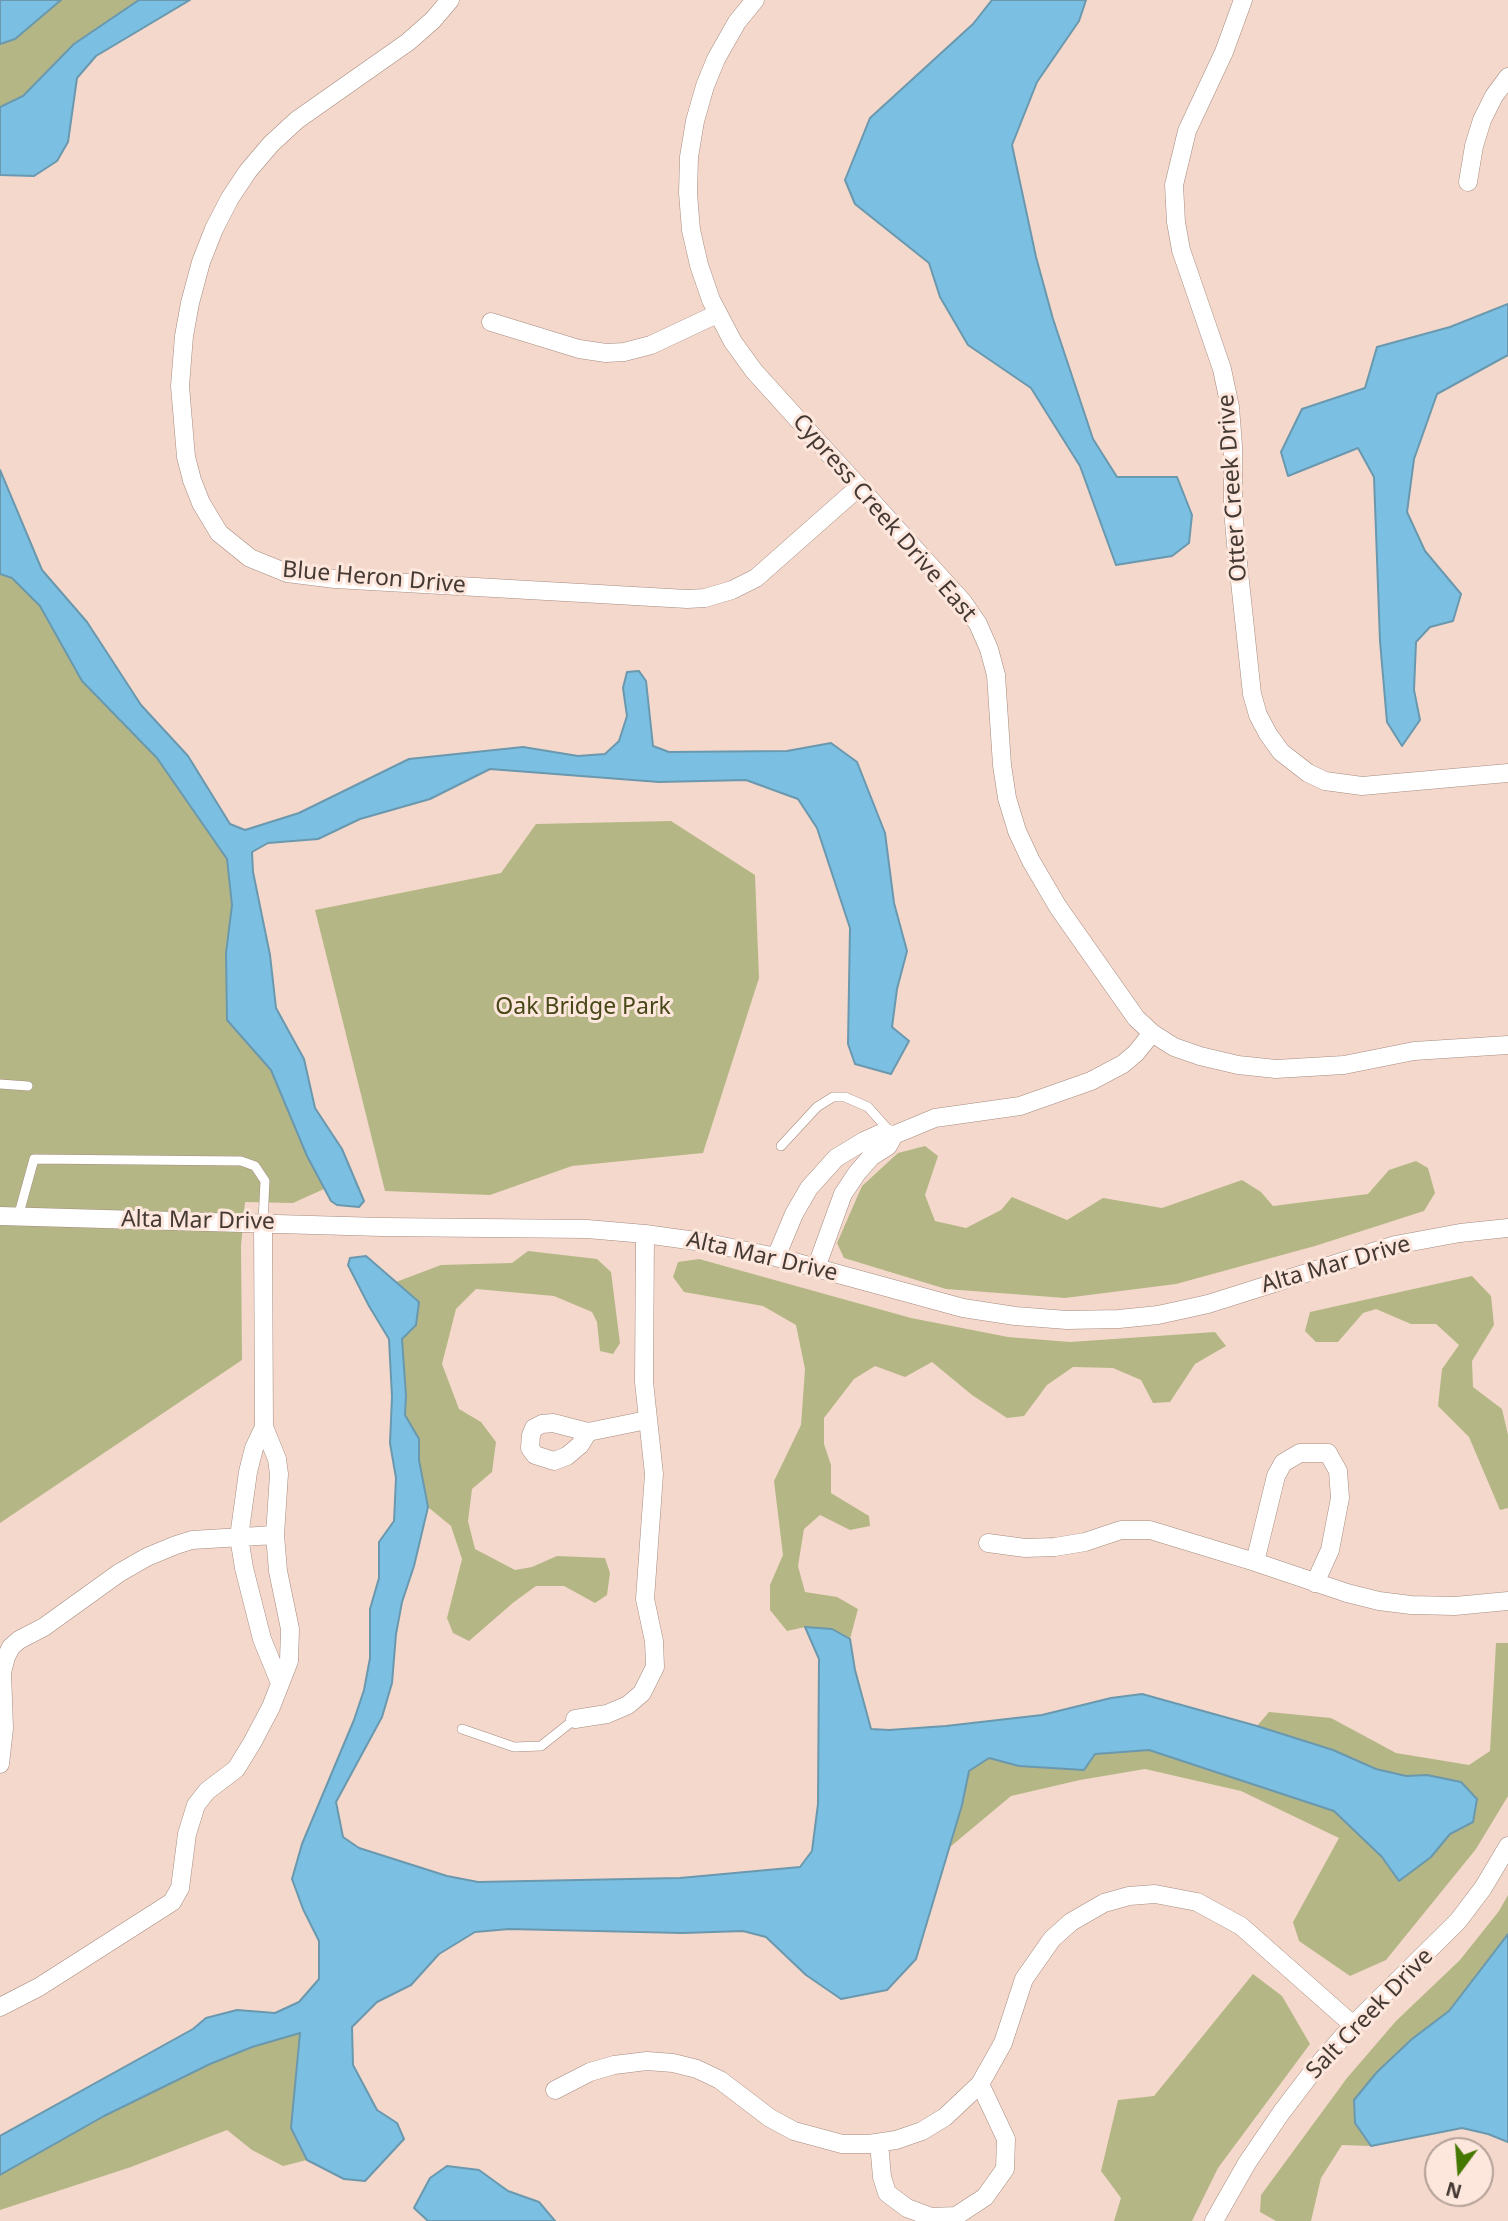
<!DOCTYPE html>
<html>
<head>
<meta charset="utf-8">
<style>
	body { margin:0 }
	#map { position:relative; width:1508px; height:2221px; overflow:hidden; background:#f4d8cb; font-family:"Noto Sans",sans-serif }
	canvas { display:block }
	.north { position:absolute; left:1424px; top:2137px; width:70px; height:70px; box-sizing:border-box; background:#fde6dc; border:2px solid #b3a198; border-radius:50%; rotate:196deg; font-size:19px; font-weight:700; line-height:28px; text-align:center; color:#443933 }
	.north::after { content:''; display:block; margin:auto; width:24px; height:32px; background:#457801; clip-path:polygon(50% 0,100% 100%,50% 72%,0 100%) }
</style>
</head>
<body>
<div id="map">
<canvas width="1508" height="2221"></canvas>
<div class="north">N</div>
</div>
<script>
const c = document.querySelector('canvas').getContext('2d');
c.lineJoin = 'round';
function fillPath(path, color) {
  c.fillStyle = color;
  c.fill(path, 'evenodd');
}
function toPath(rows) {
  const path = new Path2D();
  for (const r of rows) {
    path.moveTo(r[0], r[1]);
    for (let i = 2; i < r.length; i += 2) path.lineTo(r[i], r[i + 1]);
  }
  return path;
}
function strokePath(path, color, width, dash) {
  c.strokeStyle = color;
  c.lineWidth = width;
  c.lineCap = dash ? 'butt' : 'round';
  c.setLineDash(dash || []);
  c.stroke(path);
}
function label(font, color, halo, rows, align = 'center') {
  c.font = font + ' "Noto Sans",sans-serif';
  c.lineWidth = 6;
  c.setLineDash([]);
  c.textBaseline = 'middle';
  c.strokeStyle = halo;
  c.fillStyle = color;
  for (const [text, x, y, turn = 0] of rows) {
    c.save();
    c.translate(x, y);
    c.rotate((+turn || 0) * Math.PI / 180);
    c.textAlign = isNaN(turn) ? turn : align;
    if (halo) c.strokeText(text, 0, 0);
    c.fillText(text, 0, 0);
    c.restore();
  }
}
fillPath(toPath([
	[0,0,139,0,74,44,23,96,0,107],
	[0,574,12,577,40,606,82,681,157,758,227,859,232,905,226,953,227,1019,271,1070,307,1156,324,1189,293,1203,245,1202,241,1246,242,1360,0,1523],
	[671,821,755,875,759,978,703,1153,572,1166,490,1195,385,1191,315,910,501,873,536,824],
	[925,1146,938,1156,925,1195,935,1221,966,1228,1001,1210,1012,1197,1067,1220,1103,1198,1162,1208,1242,1180,1261,1192,1273,1206,1368,1194,1389,1170,1416,1161,1428,1168,1435,1193,1424,1211,1315,1246,1176,1284,1065,1298,946,1289,844,1258,837,1243,862,1186,898,1153],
	[528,1251,597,1259,611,1272,620,1343,613,1354,600,1351,597,1322,592,1312,554,1296,476,1289,456,1309,442,1364,459,1409,481,1422,496,1442,492,1472,472,1489,468,1521,475,1549,515,1570,532,1567,557,1556,605,1558,610,1573,607,1595,595,1603,564,1586,536,1586,514,1602,469,1641,453,1633,447,1618,462,1559,451,1526,428,1507,419,1460,419,1439,405,1415,406,1396,402,1339,416,1325,396,1282,441,1265,512,1263],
	[699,1259,911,1318,1008,1337,1070,1342,1215,1332,1226,1346,1195,1364,1170,1402,1153,1403,1141,1380,1113,1368,1073,1367,1047,1385,1024,1416,1007,1418,972,1395,932,1362,905,1377,875,1366,854,1379,824,1418,824,1444,831,1465,831,1493,869,1516,870,1526,850,1530,820,1515,804,1529,798,1566,805,1592,837,1597,858,1609,850,1639,832,1629,805,1627,787,1631,770,1610,770,1585,783,1555,774,1481,801,1425,805,1369,796,1325,763,1306,684,1292,673,1277,678,1262],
	[1472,1276,1491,1296,1494,1325,1472,1361,1473,1387,1502,1409,1508,1435,1508,1508,1500,1510,1469,1437,1438,1406,1442,1369,1459,1345,1436,1324,1411,1324,1376,1309,1363,1313,1338,1342,1316,1342,1305,1331,1310,1312],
	[1496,1643,1508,1643,1508,1796,1476,1849,1386,1960,1350,1976,1299,1941,1293,1922,1339,1838,1241,1791,1145,1769,1080,1780,1011,1796,950,1847,962,1805,969,1771,989,1758,1019,1766,1084,1770,1094,1754,1149,1750,1334,1811,1382,1857,1399,1880,1431,1857,1450,1834,1472,1822,1427,1775,1406,1776,1376,1769,1333,1750,1257,1726,1269,1712,1331,1718,1396,1753,1469,1765,1490,1751],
	[1508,1895,1508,1934,1449,2011,1412,2039,1377,2072,1354,2100,1355,2122,1371,2146,1342,2145,1321,2178,1311,2221,1276,2221,1260,2212,1261,2195,1347,2078,1396,2021,1460,1960,1499,1911],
	[1253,1974,1282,1996,1310,2044,1218,2168,1192,2221,1114,2221,1121,2198,1101,2171,1118,2100,1154,2096],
	[301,2033,291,2128,307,2160,283,2166,252,2150,227,2130,131,2167,0,2210,0,2175,104,2116,210,2064,252,2047]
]), '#b4b785');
const water = toPath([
	[0,0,61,0,15,39,0,44,0,0],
	[139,0,190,0,96,56,77,78,68,142,57,161,34,176,0,175,0,107,23,96,74,44,139,0],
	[992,0,1086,0,1079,21,1037,82,1012,145,1036,257,1053,319,1093,439,1117,477,1177,477,1192,515,1189,543,1172,556,1116,565,1080,466,1031,388,968,345,940,297,929,263,855,204,845,180,870,118,973,24,992,0],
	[1508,304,1508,355,1437,394,1414,459,1407,512,1425,551,1461,594,1453,621,1430,627,1416,642,1414,690,1420,720,1402,746,1387,722,1380,641,1374,477,1358,448,1288,476,1281,452,1302,409,1365,388,1377,347,1450,327,1508,304],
	[0,470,42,570,87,622,141,705,188,756,230,824,245,830,299,813,409,759,523,747,578,756,605,754,619,741,627,716,623,688,627,672,639,671,646,681,653,746,669,752,787,751,831,743,857,762,885,833,894,903,907,951,897,989,892,1027,909,1041,891,1074,855,1064,848,1044,850,928,817,828,798,799,746,780,659,782,490,769,430,799,360,819,318,839,268,843,252,852,253,872,270,955,276,1008,304,1059,315,1108,342,1149,364,1201,359,1207,337,1205,331,1201,307,1156,271,1070,227,1020,226,953,232,905,227,859,157,758,82,681,40,606,12,578,0,574,0,470],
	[366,1256,419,1302,416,1325,402,1339,406,1396,405,1415,419,1439,419,1460,428,1507,414,1566,402,1602,396,1634,392,1683,382,1717,336,1802,343,1837,359,1848,447,1876,478,1882,680,1878,800,1867,812,1851,818,1804,819,1659,805,1627,832,1629,850,1639,855,1670,871,1729,889,1730,946,1726,1042,1715,1111,1698,1142,1694,1257,1726,1333,1750,1376,1769,1406,1776,1427,1775,1461,1782,1477,1799,1473,1822,1450,1834,1431,1857,1399,1881,1382,1857,1334,1811,1149,1750,1095,1754,1084,1770,1019,1766,989,1758,969,1771,962,1805,916,1959,887,1990,841,1999,806,1975,766,1937,743,1931,683,1933,509,1929,475,1932,439,1954,411,1985,377,2002,352,2027,353,2065,377,2110,397,2123,404,2139,365,2181,344,2179,307,2160,291,2128,300,2033,252,2047,210,2064,104,2116,0,2175,0,2136,193,2029,206,2018,237,2010,275,2013,299,2002,319,1979,319,1941,303,1909,292,1879,302,1844,354,1720,364,1690,370,1658,370,1609,379,1578,379,1542,394,1521,395,1500,396,1478,390,1443,392,1397,389,1339,369,1306,348,1265,350,1258,366,1256],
	[1508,1934,1508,2142,1488,2134,1462,2128,1371,2146,1355,2123,1354,2100,1377,2072,1412,2039,1449,2011,1508,1934],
	[447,2166,479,2170,508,2191,539,2202,555,2221,428,2221,414,2208,430,2178,447,2166]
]);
fillPath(water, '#7bc0e2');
strokePath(water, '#6a98ae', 2);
const service = toPath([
	[0,1084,28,1086],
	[781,1146,817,1107,833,1097,845,1097,868,1107,892,1134],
	[18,1217,34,1159,241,1161,255,1166,265,1181,263,1222],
	[462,1729,514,1747,541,1746,575,1719]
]);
const minor = toPath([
	[450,0,433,20,408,42,297,120,271,144,248,171,230,198,214,229,201,262,190,303,184,336,180,386,186,457,192,480,201,503,219,533,250,558,287,573,335,579,687,599,705,598,732,590,756,578,859,487],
	[755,0,737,22,716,59,705,86,695,121,689,157,688,193,691,230,699,265,711,300,733,342,754,371,963,602,978,624,989,649,996,675,1002,765,1007,798,1017,831,1031,861,1058,907,1136,1018,1152,1033,1174,1047,1200,1056,1238,1065,1276,1069,1344,1065,1414,1051,1508,1045],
	[1243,0,1224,52,1187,131,1174,185,1176,222,1181,250,1222,369,1230,407,1233,446,1233,509,1236,544,1252,694,1258,715,1268,734,1281,752,1308,773,1325,781,1362,786,1508,773],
	[1468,182,1474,146,1482,120,1494,96,1508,77],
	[491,322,579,349,606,353,624,352,651,345,717,314],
	[0,1216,381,1227,587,1229,645,1234,703,1242,776,1257,963,1308,1015,1316,1067,1320,1119,1319,1158,1315,1208,1304,1395,1245,1460,1233,1508,1228],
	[776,1257,794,1214,809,1188,836,1158,864,1141,882,1133,894,1135,935,1118,1020,1106,1091,1081,1123,1064,1136,1053,1152,1033],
	[816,1268,843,1194,857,1173,871,1157,888,1146,894,1135],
	[264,1427,254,1448,248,1472,239,1537,244,1568,262,1639,280,1683],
	[588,1432,580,1445,567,1456,554,1461,535,1455,530,1448,531,1435,534,1428,542,1424,553,1423,588,1432,647,1420],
	[988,1543,1025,1548,1055,1547,1085,1542,1121,1530,1150,1530,1255,1562,1347,1593,1379,1601,1411,1605,1455,1606,1508,1601],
	[1255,1562,1276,1476,1283,1463,1300,1453,1328,1453,1338,1471,1340,1498,1330,1550,1315,1583],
	[575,1719,607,1714,628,1705,642,1693,655,1667,654,1641,645,1599,654,1474,644,1382,645,1234],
	[0,1764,4,1728,2,1672,6,1657,11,1647,19,1640,44,1627,119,1573,147,1557,176,1545,192,1540,275,1535],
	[0,2007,39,1987,172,1902,180,1888,187,1834,196,1805,207,1791,236,1769,252,1743,271,1707,289,1661,290,1629,278,1571,275,1535,279,1474,277,1459,264,1427,263,1222],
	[555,2090,590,2072,614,2065,647,2061,673,2063,697,2069,720,2080,770,2118,794,2131,842,2144,869,2144,896,2140,922,2131,945,2117,980,2084,1003,2043,1024,1979,1052,1939,1071,1922,1104,1903,1129,1896,1155,1894,1197,1902,1241,1926,1353,2025],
	[879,2143,882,2177,887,2193,907,2208,931,2217,956,2216,985,2197,1005,2169,1006,2139,980,2084],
	[1214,2221,1247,2163,1281,2113,1313,2071,1353,2025,1458,1921,1483,1888,1508,1846]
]);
strokePath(service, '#a58b7f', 10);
strokePath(minor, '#a58b7f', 19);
strokePath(service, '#fff', 9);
strokePath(minor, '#fff', 18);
label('23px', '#443933', '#fde6dc', [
	["Otter Creek Drive",1233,488,-94],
	["Cypress Creek Drive East",884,518,49],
	["Blue Heron Drive",374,578,5],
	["Alta Mar Drive",198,1221,1],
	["Alta Mar Drive",762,1257,13],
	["Alta Mar Drive",1336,1265,-16],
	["Salt Creek Drive",1370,2014,-46]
]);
label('23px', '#474817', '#fde6dc', [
	["Oak Bridge Park",583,1007]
]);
</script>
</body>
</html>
